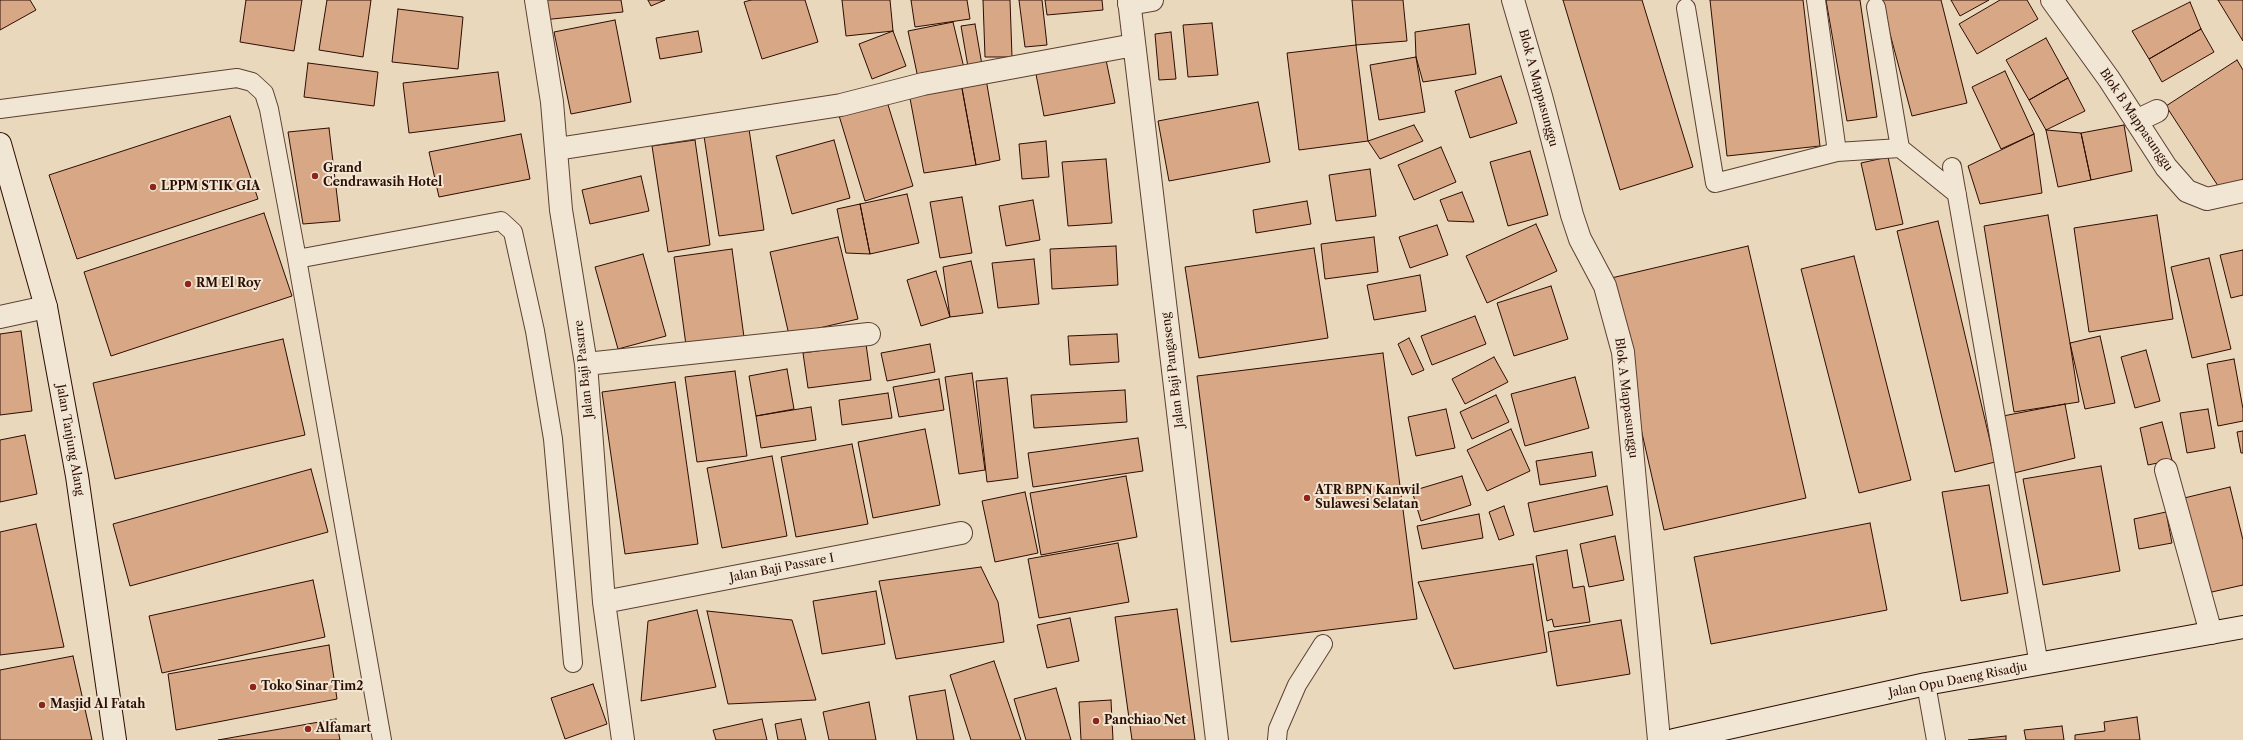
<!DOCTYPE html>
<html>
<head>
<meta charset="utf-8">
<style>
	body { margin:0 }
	canvas { display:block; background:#ead8bd }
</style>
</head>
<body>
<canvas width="2243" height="740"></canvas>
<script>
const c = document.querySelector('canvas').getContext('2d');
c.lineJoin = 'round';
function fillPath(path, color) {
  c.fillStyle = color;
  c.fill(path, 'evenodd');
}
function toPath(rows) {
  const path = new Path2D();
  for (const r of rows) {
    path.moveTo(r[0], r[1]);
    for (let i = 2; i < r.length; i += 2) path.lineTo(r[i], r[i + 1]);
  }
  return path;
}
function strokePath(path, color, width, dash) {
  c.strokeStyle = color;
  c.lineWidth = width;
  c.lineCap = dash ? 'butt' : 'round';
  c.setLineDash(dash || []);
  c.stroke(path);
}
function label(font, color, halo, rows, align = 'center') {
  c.font = font + ' "Libre Caslon Text",serif';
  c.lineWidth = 4;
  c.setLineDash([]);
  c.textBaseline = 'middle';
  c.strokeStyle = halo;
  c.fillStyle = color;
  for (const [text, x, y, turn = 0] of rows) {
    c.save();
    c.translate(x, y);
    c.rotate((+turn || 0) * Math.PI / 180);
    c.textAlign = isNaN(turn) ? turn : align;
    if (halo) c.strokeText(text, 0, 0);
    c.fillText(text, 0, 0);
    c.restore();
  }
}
const building = toPath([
	[0,0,30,0,36,10,0,30,0,0],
	[246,0,302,0,294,51,240,42,246,0],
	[327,0,371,0,363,57,319,50,327,0],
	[540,0,621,0,623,12,542,20,540,0],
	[648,0,665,0,651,6,648,0],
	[751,0,805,0,818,42,762,59,744,2,751,0],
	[842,0,890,0,893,31,846,36,842,0],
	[911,0,967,0,970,19,915,27,911,0],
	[983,0,1010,0,1012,57,985,57,983,0],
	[1019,0,1042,0,1047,45,1025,47,1019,0],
	[1045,0,1102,0,1103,10,1047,15,1045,0],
	[1352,0,1403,0,1407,41,1356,45,1352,0],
	[1563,0,1642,0,1693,167,1620,190,1563,0],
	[1710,0,1803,0,1820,146,1727,156,1710,0],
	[1826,0,1860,0,1877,117,1847,121,1826,0],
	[1881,0,1941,0,1967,103,1912,116,1881,0],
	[1951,0,1989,0,1960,16,1951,0],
	[2000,0,2027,0,2038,19,1977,54,1959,24,2000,0],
	[2218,0,2243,0,2243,41,2218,0],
	[2190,2,2201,29,2149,59,2132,31,2190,2],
	[398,9,463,17,458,69,392,62,398,9],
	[615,20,631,102,571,114,554,32,615,20],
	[953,22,964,68,918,78,908,31,953,22],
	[1212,23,1218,75,1188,77,1183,25,1212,23],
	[975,24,982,65,968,67,961,26,975,24],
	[1469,24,1476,74,1423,82,1416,57,1415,32,1469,24],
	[2201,29,2214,52,2162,82,2149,59,2201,29],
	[698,31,702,52,660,59,656,38,698,31],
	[893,31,906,66,872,79,859,44,893,31],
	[1171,32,1176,79,1159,80,1155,34,1171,32],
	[2046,38,2068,78,2029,100,2006,60,2046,38],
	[1356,45,1368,141,1299,150,1287,53,1356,45],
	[1105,55,1115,103,1044,116,1035,69,1105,55],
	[1416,57,1425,112,1379,120,1370,65,1416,57],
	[2237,60,2243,70,2243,179,2222,192,2166,106,2237,60],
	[308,63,378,72,374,106,304,97,308,63],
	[2005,71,2034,134,2001,149,1972,87,2005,71],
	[498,72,505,121,409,133,403,83,498,72],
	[1501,76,1517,123,1470,138,1455,91,1501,76],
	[2068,78,2085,111,2046,130,2029,100,2068,78],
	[986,79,1000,160,976,165,961,83,986,79],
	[961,83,976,165,924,173,909,93,961,83],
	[885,95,913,186,865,201,837,109,885,95],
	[1258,102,1270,162,1169,181,1158,121,1258,102],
	[230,116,258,199,77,259,49,175,230,116],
	[1414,125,1423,141,1380,159,1368,141,1414,125],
	[2124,125,2132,171,2091,180,2081,133,2124,125],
	[329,128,340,221,303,224,288,132,329,128],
	[749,129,764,230,719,236,704,136,749,129],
	[2046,130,2081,133,2091,180,2058,187,2046,130],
	[521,134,530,179,439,197,429,152,521,134],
	[2034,134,2042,193,1980,204,1968,166,2034,134],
	[695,140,710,245,668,252,652,146,695,140],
	[834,140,850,198,792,214,776,156,834,140],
	[1046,141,1049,177,1022,179,1019,144,1046,141],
	[1441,147,1456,182,1414,200,1398,165,1441,147],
	[1530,151,1548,215,1508,226,1490,162,1530,151],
	[1888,157,1903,224,1876,230,1861,163,1888,157],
	[1106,159,1112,223,1068,226,1062,162,1106,159],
	[1370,169,1376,216,1336,221,1329,175,1370,169],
	[641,176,649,211,590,224,582,190,641,176],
	[1462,192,1474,222,1448,221,1440,200,1462,192],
	[907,194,919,243,870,254,860,204,907,194],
	[962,197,972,253,940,258,930,202,962,197],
	[1033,200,1040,240,1006,246,999,206,1033,200],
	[1307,201,1311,224,1256,233,1253,210,1307,201],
	[860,204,870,254,846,253,837,209,860,204],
	[264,213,292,296,111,356,84,272,264,213],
	[2048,215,2070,343,2079,402,2014,412,1984,226,2048,215],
	[2157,215,2173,319,2089,332,2074,228,2157,215],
	[1938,221,1995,462,1955,472,1897,231,1938,221],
	[1536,224,1557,271,1487,303,1466,256,1536,224],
	[1437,225,1448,255,1410,268,1399,237,1437,225],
	[838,237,858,319,789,335,770,252,838,237],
	[1374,237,1378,272,1325,279,1321,244,1374,237],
	[1116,246,1118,285,1052,289,1050,249,1116,246],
	[1748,246,1806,498,1664,530,1607,279,1748,246],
	[1314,248,1328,338,1199,358,1185,267,1314,248],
	[732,249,744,337,686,345,674,257,732,249],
	[2243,250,2243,295,2231,298,2220,255,2243,250],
	[643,254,666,336,618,349,595,267,643,254],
	[1854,256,1911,480,1859,493,1801,269,1854,256],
	[2209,258,2231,349,2192,358,2171,267,2209,258],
	[1034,259,1039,304,998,308,992,263,1034,259],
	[971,261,983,313,950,317,943,267,971,261],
	[936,271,950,317,921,326,907,280,936,271],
	[1420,275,1426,311,1374,320,1367,285,1420,275],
	[1551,286,1568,339,1514,356,1497,303,1551,286],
	[1475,316,1486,344,1432,365,1421,336,1475,316],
	[21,331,32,411,0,415,0,334,21,331],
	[1117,334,1119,362,1070,365,1068,336,1117,334],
	[2100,336,2115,403,2085,409,2070,343,2100,336],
	[1409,338,1424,370,1412,375,1398,344,1409,338],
	[283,339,305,435,115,479,93,383,283,339],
	[866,344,871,380,808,388,803,353,866,344],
	[930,344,935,372,887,381,881,353,930,344],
	[2146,350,2160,401,2135,408,2121,357,2146,350],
	[1383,353,1417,619,1231,642,1197,376,1383,353],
	[1494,357,1508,382,1465,404,1452,379,1494,357],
	[2234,359,2243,409,2243,421,2218,426,2207,364,2234,359],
	[787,369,794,409,756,416,749,376,787,369],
	[735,371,747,456,697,462,685,377,735,371],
	[972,373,985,470,959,474,945,377,972,373],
	[1575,377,1589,428,1525,446,1511,394,1575,377],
	[1007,378,1018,478,987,482,976,381,1007,378],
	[939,379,944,410,899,417,893,387,939,379],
	[675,382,698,544,625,554,602,392,675,382],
	[1125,390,1127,422,1034,428,1031,395,1125,390],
	[888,393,892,418,842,425,839,400,888,393],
	[1496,395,1509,422,1472,439,1460,412,1496,395],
	[2065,404,2075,458,2014,473,2003,416,2065,404],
	[811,407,816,440,761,448,756,416,811,407],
	[1446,409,1455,448,1416,456,1408,417,1446,409],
	[2208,409,2215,448,2187,453,2180,413,2208,409],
	[2162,422,2172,460,2148,465,2140,428,2162,422],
	[925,429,940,505,873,518,858,442,925,429],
	[1511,429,1530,471,1487,491,1467,450,1511,429],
	[2243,431,2243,453,2241,453,2237,432,2243,431],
	[25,435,37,494,0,502,0,440,25,435],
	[1138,438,1143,471,1033,487,1028,453,1138,438],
	[852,444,868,524,796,537,781,457,852,444],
	[1592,452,1596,476,1540,485,1536,461,1592,452],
	[772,456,787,536,722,548,707,468,772,456],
	[2101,466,2120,571,2043,585,2023,479,2101,466],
	[311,469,328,532,130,586,113,524,311,469],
	[1126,476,1137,537,1041,555,1030,493,1126,476],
	[1462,476,1471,505,1421,521,1412,491,1462,476],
	[1989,485,2008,593,1961,601,1942,492,1989,485],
	[1607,486,1613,515,1534,532,1528,503,1607,486],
	[2230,487,2243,540,2243,585,2203,594,2180,499,2230,487],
	[1025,492,1038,553,995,562,982,501,1025,492],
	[1504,506,1514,535,1499,540,1489,512,1504,506],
	[2166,512,2172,543,2139,549,2134,519,2166,512],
	[1479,514,1483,538,1422,549,1417,526,1479,514],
	[1870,523,1887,610,1711,644,1694,557,1870,523],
	[36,524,64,647,0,655,0,532,36,524],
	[1615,536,1624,580,1589,587,1580,544,1615,536],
	[1118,543,1129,602,1039,618,1028,559,1118,543],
	[1567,550,1573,588,1584,586,1590,622,1554,627,1552,619,1547,621,1536,556,1567,550],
	[1533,564,1547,652,1454,669,1418,582,1533,564],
	[981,567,998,602,1004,642,896,659,879,581,981,567],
	[313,580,325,637,162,673,149,616,313,580],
	[876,591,885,644,822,654,813,601,876,591],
	[1177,609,1195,740,1132,740,1115,617,1177,609],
	[697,610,716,687,641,701,648,621,697,610],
	[707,611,792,620,816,700,728,704,707,611],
	[1070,618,1079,661,1047,668,1037,625,1070,618],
	[1621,620,1630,674,1557,686,1548,632,1621,620],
	[329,645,337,699,176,730,168,674,329,645],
	[73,656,92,740,0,740,0,670,73,656],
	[994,661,1021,740,971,740,950,675,994,661],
	[593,684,607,724,565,739,551,698,593,684],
	[1056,688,1071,740,1026,740,1014,699,1056,688],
	[945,690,954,740,917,740,909,696,945,690],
	[1111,700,1113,740,1081,740,1079,702,1111,700],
	[869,702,876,740,829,740,823,712,869,702],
	[2137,717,2140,740,2075,740,2075,735,2105,731,2104,722,2137,717],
	[336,719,340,740,218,740,336,719],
	[762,719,767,740,716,740,713,730,762,719],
	[801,719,806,740,778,740,775,724,801,719],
	[2062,726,2064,740,2026,740,2024,730,2062,726],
	[2006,736,2006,740,1968,740,2006,736]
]);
fillPath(building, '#d8a785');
strokePath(building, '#2d0d02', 1);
const lane = toPath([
	[1686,8,1715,183,1837,152,1816,0],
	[0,109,237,78,252,82,264,93,269,109,297,259,382,740],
	[1900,148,1957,194],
	[1837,152,1900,148,1876,7],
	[1952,167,2039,665],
	[297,259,501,221,513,232,535,331,553,439,573,663],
	[1926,684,1936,740],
	[1277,740,1278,729,1297,685,1323,644]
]);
const street = toPath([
	[536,0,552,102,561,210,586,364,604,602,623,740],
	[1129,0,1217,740],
	[1513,0,1541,96,1572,215,1580,239,1605,286,1623,352,1659,740],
	[2052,0,2109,79,2166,167,2187,191,2207,199,2243,191],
	[1129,4,1152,0],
	[2136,121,2157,111],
	[557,149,841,105,923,84,1134,45],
	[0,317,46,307],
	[586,364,869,334],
	[2166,470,2211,633],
	[604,602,961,533]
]);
const secondary = toPath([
	[0,144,46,307,77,476,115,740],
	[1674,740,1926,684,2243,627]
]);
strokePath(lane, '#5c4031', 20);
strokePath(street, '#5c4031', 24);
strokePath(secondary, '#2d0d02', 24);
strokePath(lane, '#f1e6d4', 18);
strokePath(street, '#f1e6d4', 22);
strokePath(secondary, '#f1e6d4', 22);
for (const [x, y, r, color] of [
	[315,176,4,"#8f2418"],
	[153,187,4,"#8f2418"],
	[188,284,4,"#8f2418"],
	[1307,498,4,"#8f2418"],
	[253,687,4,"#8f2418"],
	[42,705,4,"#8f2418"],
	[1096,721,4,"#8f2418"],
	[308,729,4,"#8f2418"]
]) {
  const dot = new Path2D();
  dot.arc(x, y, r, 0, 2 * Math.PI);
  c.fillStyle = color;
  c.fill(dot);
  strokePath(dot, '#f1e6d4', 1.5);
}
label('12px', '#2d0d02', '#f1e6d4', [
	["Blok A Mappasunggu",1538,88,75],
	["Blok B Mappasunggu",2136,120,56],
	["Jalan Baji Pasarre",584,369,-96],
	["Jalan Baji Pangaseng",1173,370,-97],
	["Blok A Mappasunggu",1626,398,83],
	["Jalan Tanjung Alang",70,440,80],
	["Jalan Baji Passare I",782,568,-11],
	["Jalan Opu Daeng Risadju",1958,680,-11]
]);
label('bold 12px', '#2d0d02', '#f1e6d4', [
	["Grand",323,169],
	["Cendrawasih Hotel",323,183],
	["LPPM STIK GIA",161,187],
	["RM El Roy",196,284],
	["ATR BPN Kanwil",1315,491],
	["Sulawesi Selatan",1315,505],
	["Toko Sinar Tim2",261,687],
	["Masjid Al Fatah",50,705],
	["Panchiao Net",1104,721],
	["Alfamart",316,729]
], 'left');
</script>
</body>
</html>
